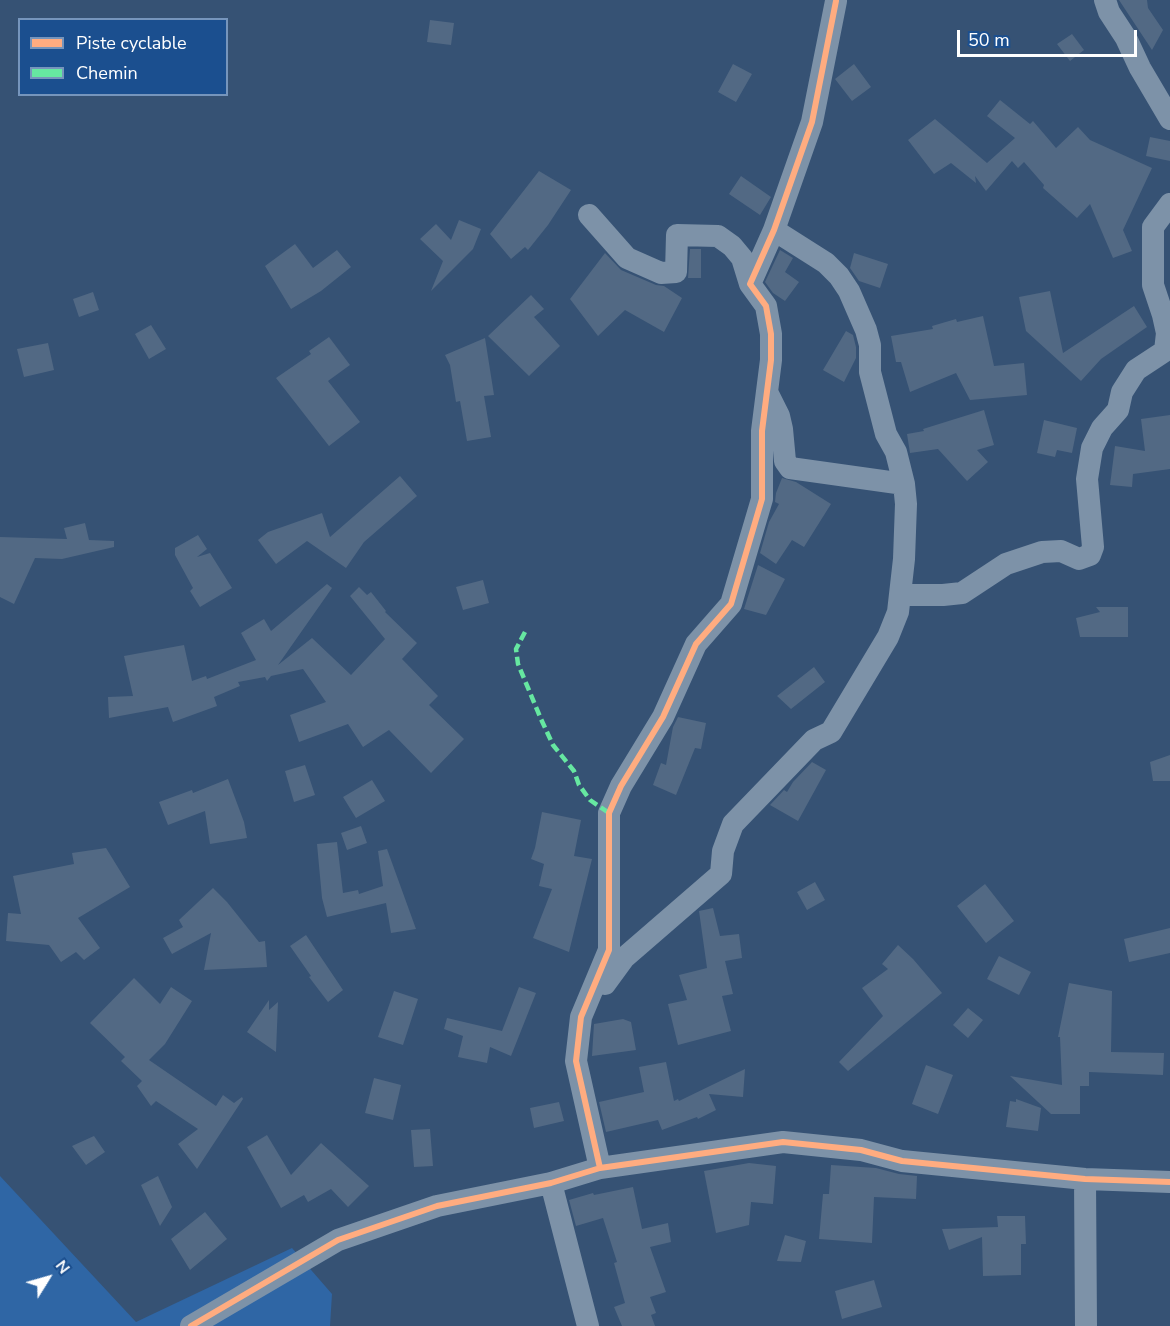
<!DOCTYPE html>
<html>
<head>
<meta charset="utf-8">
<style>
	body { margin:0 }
	#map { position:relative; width:1170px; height:1326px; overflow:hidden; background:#365274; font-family:"Nunito Sans",sans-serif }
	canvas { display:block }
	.legend { position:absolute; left:18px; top:18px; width:210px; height:78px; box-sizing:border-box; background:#1b4f8f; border:2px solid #7695bc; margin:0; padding:8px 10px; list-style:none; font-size:18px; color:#fff }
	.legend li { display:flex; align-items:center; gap:12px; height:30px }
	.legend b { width:30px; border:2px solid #7695bc }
	.north { position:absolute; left:18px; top:1248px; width:60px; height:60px; -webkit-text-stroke:4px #1b4f8f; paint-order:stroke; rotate:53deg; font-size:16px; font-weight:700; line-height:24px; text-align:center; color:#fff }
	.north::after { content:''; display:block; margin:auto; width:21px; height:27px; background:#fff; clip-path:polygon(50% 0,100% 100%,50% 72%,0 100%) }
	.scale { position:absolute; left:957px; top:30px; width:180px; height:27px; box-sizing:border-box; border:3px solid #fff; border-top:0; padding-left:8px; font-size:18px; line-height:21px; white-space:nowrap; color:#fff; -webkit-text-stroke:4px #1b4f8f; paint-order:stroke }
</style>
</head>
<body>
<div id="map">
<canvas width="1170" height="1326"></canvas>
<ul class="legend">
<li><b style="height:8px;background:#ffac80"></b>Piste cyclable</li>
<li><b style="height:8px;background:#66e7a1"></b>Chemin</li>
</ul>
<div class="north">N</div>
<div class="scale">50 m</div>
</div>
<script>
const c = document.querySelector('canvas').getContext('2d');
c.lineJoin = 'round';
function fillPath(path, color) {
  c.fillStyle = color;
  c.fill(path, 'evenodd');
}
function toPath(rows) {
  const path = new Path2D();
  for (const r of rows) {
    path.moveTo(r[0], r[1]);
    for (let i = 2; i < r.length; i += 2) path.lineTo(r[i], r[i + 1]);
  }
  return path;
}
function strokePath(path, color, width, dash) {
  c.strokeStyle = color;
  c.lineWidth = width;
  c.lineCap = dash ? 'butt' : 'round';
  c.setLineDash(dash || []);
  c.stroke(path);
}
fillPath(toPath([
	[0,1176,136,1322,292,1248,332,1294,330,1326,0,1326]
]), '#2f66a5');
fillPath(toPath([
	[1119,0,1147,0,1148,8,1163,30,1152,50],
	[430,20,454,23,451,45,427,42],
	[1072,34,1084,50,1070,61,1057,44],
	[733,64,752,74,736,102,718,92],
	[854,64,871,87,852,101,835,79],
	[1000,100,1030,124,1033,121,1056,148,1078,127,1090,140,1152,168,1123,230,1132,251,1113,258,1090,204,1077,218,1043,188,1044,185,1024,162,1018,168,1012,161,986,191,975,176,976,183,951,163,934,174,908,140,935,119,987,163,1015,138,987,116],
	[1150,137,1170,141,1170,161,1146,156],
	[539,171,571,190,548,225,528,250,525,247,511,259,490,234],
	[741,176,771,197,760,215,729,194],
	[459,220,481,229,473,249,431,291,443,261,420,239,436,224,451,240],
	[295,244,313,268,337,250,351,267,321,291,291,309,265,266],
	[690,249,701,249,701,278,688,278],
	[780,250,793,258,785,272,799,282,785,301,773,293,765,282],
	[605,253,621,270,656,285,664,286,682,298,664,332,625,310,598,336,570,299],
	[854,253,888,264,880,288,859,281,850,268],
	[1050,291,1063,353,1134,306,1147,327,1101,359,1081,381,1026,331,1019,297],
	[93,292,99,310,79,317,73,299],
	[531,295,544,309,534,317,560,346,529,376,488,336],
	[983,316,994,366,1024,363,1027,395,970,400,956,373,910,392,901,362,896,362,891,336,933,329,932,326,956,319,957,322],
	[151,325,166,349,149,359,135,334],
	[846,331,853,335,856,347,856,358,844,382,823,370],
	[329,337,350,365,328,381,360,422,329,446,276,378,311,354,309,351],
	[485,338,494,395,484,396,491,437,467,441,460,401,456,402,450,365,445,355],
	[48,343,54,370,24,377,17,349],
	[984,410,994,445,977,450,988,462,967,481,938,449,910,453,907,434,924,431,923,429],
	[1170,415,1170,469,1133,474,1132,487,1110,485,1115,446,1145,451,1141,419],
	[1044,420,1077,428,1072,453,1057,450,1055,457,1037,453],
	[400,476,417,496,364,542,346,568,307,541,276,564,258,540,268,532,322,513,330,537],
	[782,478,796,482,831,504,804,547,792,540,776,564,760,553,769,522,779,504,775,502,776,493],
	[85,523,89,540,114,541,114,547,62,559,35,558,14,604,0,597,0,537,67,539,64,528],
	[198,535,207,549,197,557,210,553,232,588,200,607,190,591,193,588,175,555,175,548],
	[758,565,785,579,766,615,744,609],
	[483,580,489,603,463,610,456,587],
	[327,584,332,588,278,665,312,638,351,675,385,639,350,596,359,587,367,595,371,592,386,611,385,612,417,643,402,659,438,696,429,705,464,739,431,773,389,730,363,747,348,724,299,742,290,715,326,702,303,669,271,676,267,681,265,677,238,682,240,686,214,697,217,706,173,722,168,707,109,718,108,697,133,696,124,656,184,645,192,681,206,676,207,679,256,660,241,633,264,619,271,631],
	[1096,607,1128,607,1128,637,1080,637,1076,618,1100,612],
	[814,667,825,682,791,709,777,696],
	[678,717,706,723,701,749,695,748,676,795,653,785,661,763,666,765,673,727],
	[1170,755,1170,781,1153,781,1150,762],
	[812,762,826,770,798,821,770,805,784,790,787,792,793,782],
	[305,765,315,795,294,802,285,771],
	[228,779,244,822,247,838,210,844,205,811,168,825,159,802,192,790,193,793],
	[372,780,385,801,356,818,343,797],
	[542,812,581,820,574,856,592,859,569,952,533,938,552,889,539,886,544,864,531,859,535,848],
	[361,826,367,843,347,850,341,833],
	[337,842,343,893,358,890,359,894,383,886,378,851,387,849,416,929,391,933,386,903,327,917,322,898,317,844],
	[106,848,130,887,78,918,100,948,84,960,76,952,61,962,49,945,6,941,8,913,21,914,13,876,74,864,72,853],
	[815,882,825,900,807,910,797,892],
	[985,884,1014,921,986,943,957,906],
	[213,888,227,902,259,942,265,941,267,967,204,970,211,933,172,954,163,938,183,927,179,920],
	[713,908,720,936,739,934,742,958,725,961,733,994,722,996,731,1031,678,1045,668,1004,687,1000,679,975,707,968,699,911],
	[1170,928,1170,953,1129,962,1124,939],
	[306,935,343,990,328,1002,309,977,311,976,290,946],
	[898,945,913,959,942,993,848,1071,839,1062,883,1016,862,988,888,969,882,964],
	[999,956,1031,972,1019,995,987,979],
	[134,978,160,1004,171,987,192,1001,165,1044,149,1060,216,1106,223,1095,234,1103,242,1097,243,1099,197,1169,178,1144,198,1129,156,1101,151,1106,137,1086,142,1081,121,1061,125,1057,90,1023],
	[1069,983,1112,991,1111,1052,1164,1053,1163,1075,1089,1072,1089,1086,1080,1086,1080,1114,1051,1114,1010,1076,1062,1085,1060,1037,1058,1037],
	[519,987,536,993,511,1056,490,1047,487,1063,458,1057,463,1036,444,1029,447,1018,502,1031],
	[394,991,418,999,403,1045,378,1037],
	[269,1000,269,1010,278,1002,276,1052,247,1032],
	[968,1008,983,1020,968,1038,953,1025],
	[623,1019,631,1022,636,1050,592,1056,594,1024],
	[666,1062,674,1101,678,1099,679,1101,745,1069,743,1097,709,1094,716,1110,698,1119,697,1117,662,1130,658,1120,606,1132,599,1102,644,1092,639,1067],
	[926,1065,953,1075,938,1114,912,1104],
	[374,1078,401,1085,393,1120,365,1113],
	[1016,1099,1041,1108,1038,1131,1006,1127,1010,1101,1016,1102],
	[559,1102,564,1121,534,1128,530,1108],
	[430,1129,433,1166,414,1167,411,1130],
	[267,1135,291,1175,321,1143,369,1186,348,1207,331,1189,308,1202,304,1195,281,1208,247,1147],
	[94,1136,105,1152,86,1165,72,1146],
	[749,1163,776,1166,773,1204,751,1202,749,1225,716,1233,704,1171],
	[831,1165,876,1168,899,1174,917,1176,916,1199,874,1197,872,1243,819,1239,823,1194,829,1194],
	[158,1176,172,1207,160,1226,141,1185],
	[633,1187,642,1229,668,1223,671,1242,650,1247,666,1292,650,1297,656,1313,651,1315,655,1326,622,1326,614,1307,625,1303,614,1263,617,1262,603,1218,576,1226,569,1200,593,1193,594,1195],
	[205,1212,227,1239,190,1270,171,1239],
	[997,1216,1025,1216,1026,1244,1021,1244,1021,1275,983,1276,982,1237,949,1250,942,1229,998,1227],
	[785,1235,806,1241,801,1262,777,1261],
	[874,1280,882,1307,842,1319,835,1291]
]), '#526984');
strokePath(toPath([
	[1105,0,1109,12,1126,38,1140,68,1170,119],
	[589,215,627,258,661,273,676,272,677,235,718,236,732,246,742,258,750,284],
	[767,392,779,416,782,429,785,461,790,468,904,484],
	[900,595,943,595,962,593,1006,564,1042,552,1061,551,1079,559,1090,555,1093,547,1087,479,1092,448,1102,428,1118,410,1122,392,1136,370,1165,351,1167,333,1163,315,1153,285,1153,227,1170,204],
	[605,984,624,958,721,874,723,851,733,824,814,740,831,732,888,637,898,612,904,559,906,504,904,484,896,452,886,434,870,372,870,345,866,330,849,291,839,276,826,263,774,230],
	[600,1168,576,1061,581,1017,609,950,609,813,621,786,663,717,696,644,731,604,762,499,762,431,771,360,771,334,766,306,750,284,774,230,812,122,836,1],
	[1085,1179,1086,1326],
	[551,1183,588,1326],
	[191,1326,338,1240,437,1206,551,1183,600,1168,783,1142,861,1150,902,1161,1085,1179,1170,1182]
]), '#7d92a8', 22);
strokePath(toPath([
	[525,632,516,649,518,664,541,719,553,745,574,771,579,785,590,800,609,813]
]), '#66e7a1', 4.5, [9, 4.5]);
strokePath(toPath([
	[600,1168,576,1061,581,1017,609,950,609,813,621,786,663,717,696,644,731,604,762,499,762,431,771,360,771,334,766,306,750,284,774,230,812,122,836,1],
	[191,1326,338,1240,437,1206,551,1183,600,1168,783,1142,861,1150,902,1161,1085,1179,1170,1182]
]), '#ffac80', 6);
</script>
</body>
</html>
